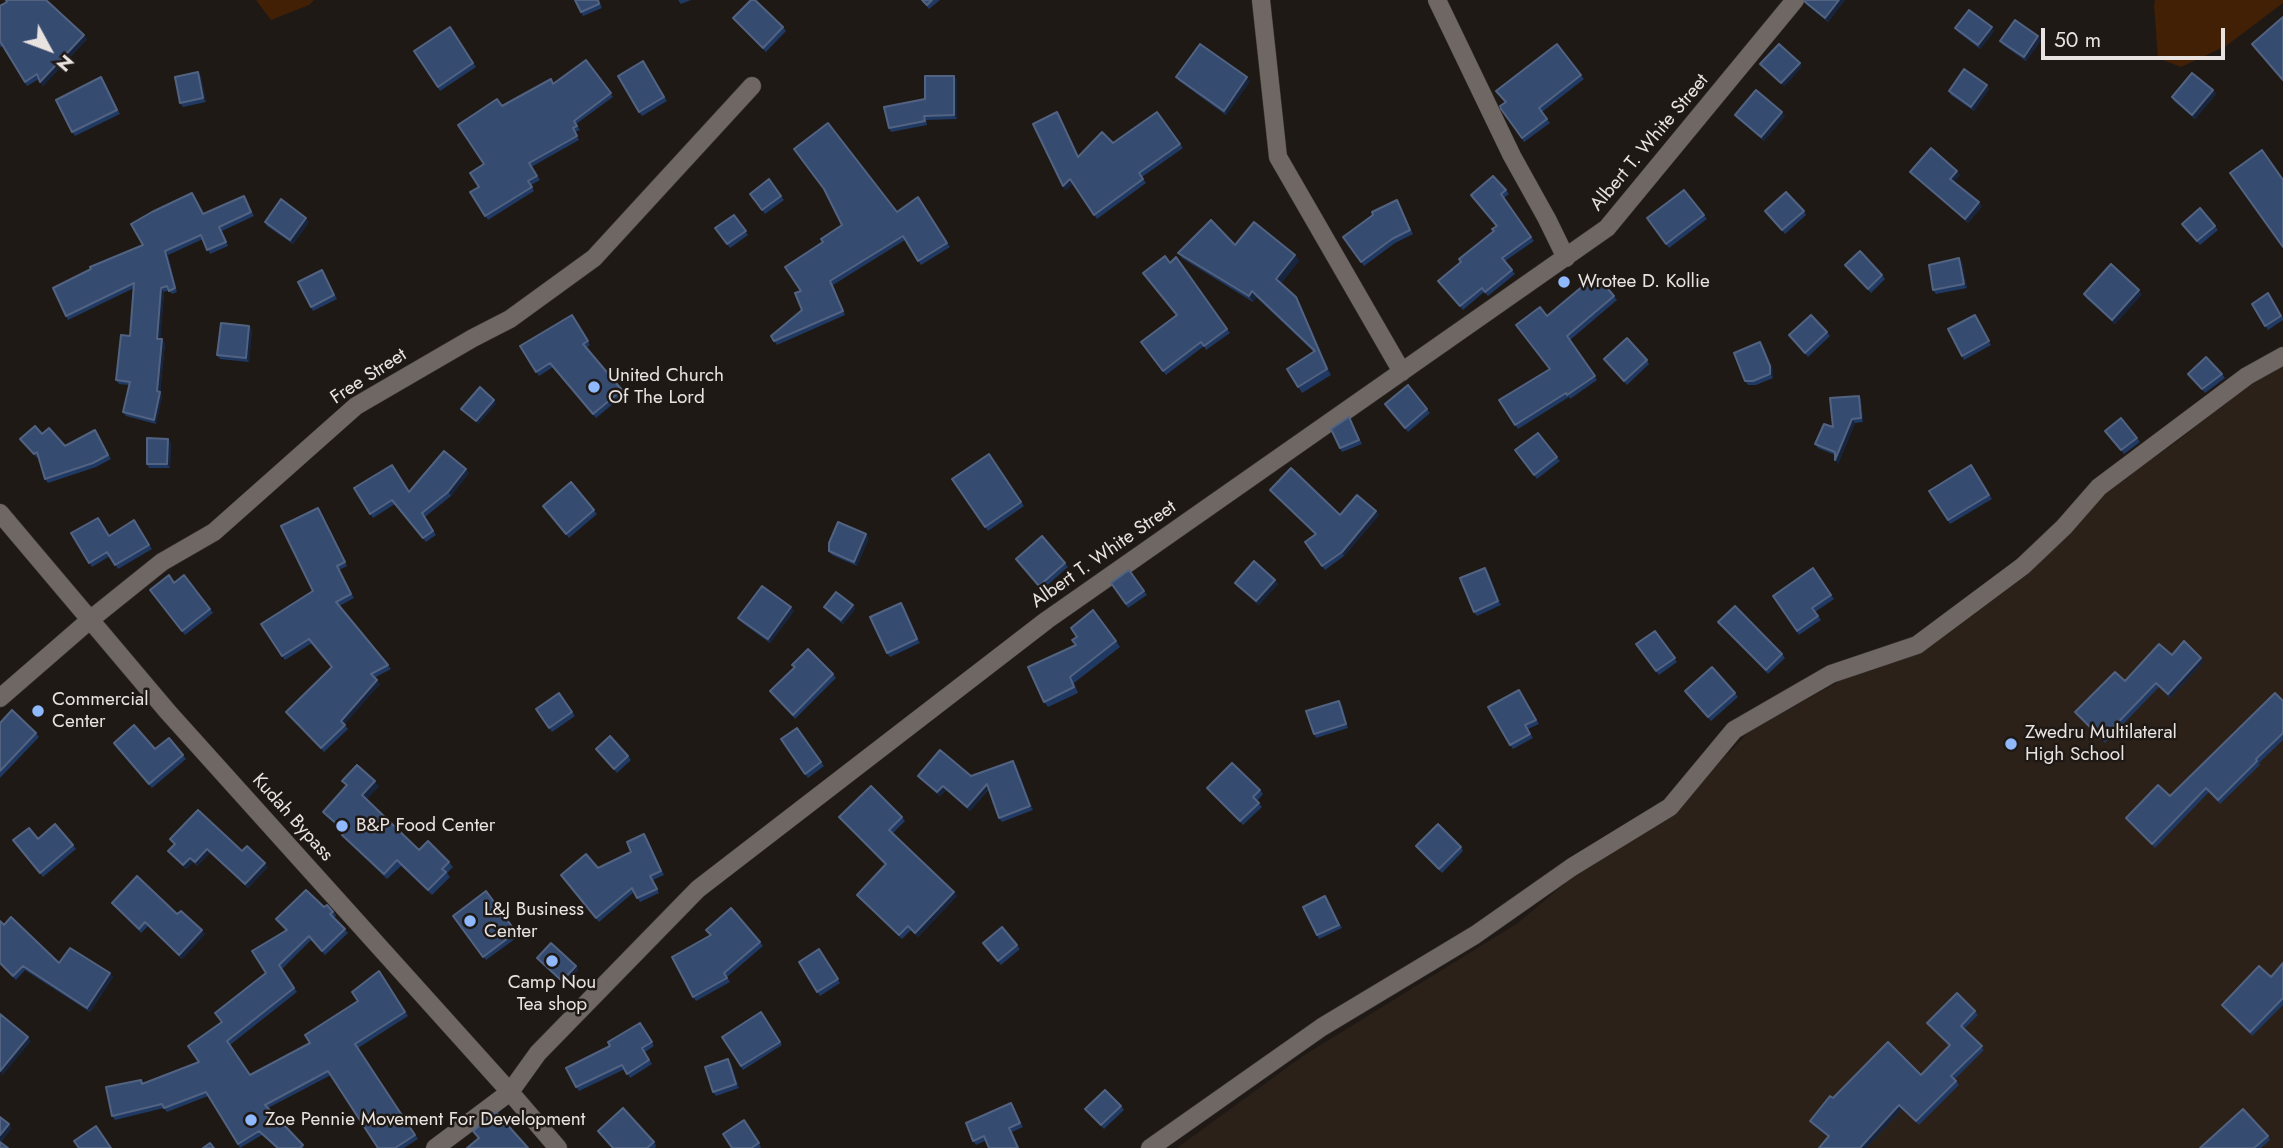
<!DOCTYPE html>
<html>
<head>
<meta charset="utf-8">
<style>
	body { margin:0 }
	#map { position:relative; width:2283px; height:1148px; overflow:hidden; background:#1f1916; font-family:Jost,sans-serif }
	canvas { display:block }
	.north { position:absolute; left:14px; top:14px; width:70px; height:70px; -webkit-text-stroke:5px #1f1916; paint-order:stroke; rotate:131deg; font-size:19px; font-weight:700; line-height:28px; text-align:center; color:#e8e3e1 }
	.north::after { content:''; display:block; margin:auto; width:24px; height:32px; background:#e8e3e1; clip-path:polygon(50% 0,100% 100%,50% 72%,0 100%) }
	.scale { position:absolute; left:2041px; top:28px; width:184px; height:32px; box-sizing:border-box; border:4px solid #e8e3e1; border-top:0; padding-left:9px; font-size:21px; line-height:24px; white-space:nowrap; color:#e8e3e1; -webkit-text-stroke:5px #1f1916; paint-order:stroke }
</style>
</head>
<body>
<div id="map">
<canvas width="2283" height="1148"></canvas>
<div class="north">N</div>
<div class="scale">50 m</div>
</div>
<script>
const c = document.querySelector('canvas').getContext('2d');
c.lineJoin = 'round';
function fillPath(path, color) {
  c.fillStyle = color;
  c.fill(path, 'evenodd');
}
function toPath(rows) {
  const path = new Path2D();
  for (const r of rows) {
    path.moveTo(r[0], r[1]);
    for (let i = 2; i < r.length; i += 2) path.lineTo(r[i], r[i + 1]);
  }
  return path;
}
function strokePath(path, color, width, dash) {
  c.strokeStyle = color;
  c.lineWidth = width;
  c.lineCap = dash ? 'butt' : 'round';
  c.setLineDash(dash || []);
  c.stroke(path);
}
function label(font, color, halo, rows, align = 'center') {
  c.font = font + ' Jost,sans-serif';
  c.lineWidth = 5;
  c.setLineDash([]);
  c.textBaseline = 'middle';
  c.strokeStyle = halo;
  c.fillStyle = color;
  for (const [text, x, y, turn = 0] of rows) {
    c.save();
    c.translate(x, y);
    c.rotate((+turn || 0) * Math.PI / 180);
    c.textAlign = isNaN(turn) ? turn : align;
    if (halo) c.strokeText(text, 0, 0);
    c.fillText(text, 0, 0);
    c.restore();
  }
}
fillPath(toPath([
	[2283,364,2283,1148,1177,1148,1303,1056,1518,923,1581,870,1687,796,1749,732,1847,677,1908,655,1969,618,2032,571,2106,493,2122,479,2175,443,2246,387]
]), '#2c2119');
fillPath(toPath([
	[256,0,314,0,309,5,271,20],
	[2155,0,2283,0,2283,3,2226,46,2181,67,2158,58,2154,5]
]), '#422005');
const minor = toPath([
	[1261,0,1278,157,1402,372],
	[1437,0,1512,156,1547,219,1566,258],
	[0,513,168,712,510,1092,558,1148],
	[0,698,91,619,162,562,214,532,356,406,473,338,510,319,594,258,752,86],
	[435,1148,510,1092,538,1053,698,889,1047,620,1607,228,1795,0],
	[1150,1148,1322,1027,1475,935,1572,867,1670,807,1734,730,1831,674,1917,645,2023,566,2064,527,2099,487,2247,376,2283,356]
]);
strokePath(minor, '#3a3634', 19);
strokePath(minor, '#6e6763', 18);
fillPath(toPath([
	[599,0,602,8,583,16,581,12],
	[678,0,691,0,681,4],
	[921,0,940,0,929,9],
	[1805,0,1845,0,1828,22,1807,5,1804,1],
	[0,6,87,39,43,86,39,79,27,86,3,46,0,47],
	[733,18,783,27,786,31,766,52],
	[450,27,476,67,440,91,414,51],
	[1955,28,1994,31,1980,49,1958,32],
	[2041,40,2026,61,2003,45,2000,41],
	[1557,44,1584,79,1542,112,1550,123,1524,142,1501,109,1505,102,1496,91],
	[586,60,613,97,576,124,580,130,575,132,579,140,531,167,540,180,531,185,534,191,488,220,470,192,479,187,484,164,553,83],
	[646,65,667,101,642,116,639,112],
	[201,76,206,102,183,107,180,103],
	[954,76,957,80,957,119,926,120,927,125,891,132,889,128],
	[1176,77,1250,81,1226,115,1179,81],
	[104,81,120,114,75,136,72,132],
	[1987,85,1989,89,1974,111,1951,95,1949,91],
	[2213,90,2216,94,2195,119,2174,101,2172,97],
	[1057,112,1078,156,1113,143,1157,112,1183,148,1142,177,1146,183,1097,219,1073,183,1066,190,1063,186],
	[1735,115,1785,116,1764,141,1738,119],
	[1910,172,1960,175,1954,181,1982,206,1968,223,1913,175],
	[769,179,784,200,765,214,750,194],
	[1506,190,1509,194,1504,198,1534,241,1505,261,1515,274,1488,296,1484,292,1463,310,1441,285,1461,262,1494,231,1496,226,1471,195],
	[1684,190,1707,219,1669,248,1647,218],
	[192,193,203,214,246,200,254,216,222,231,228,246,210,254,203,239,168,255,177,292,172,294,169,290,164,292,160,339,165,343,160,393,162,396,156,424,126,416,123,412,129,385,119,384,116,380,130,336,134,288,68,320,66,316,143,245],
	[918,197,950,247,921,265,905,240,833,285,845,315,777,345,771,336,802,310,801,291,897,212],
	[1397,200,1413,234,1395,243,1364,266,1343,237],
	[1765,211,1804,211,1806,215,1785,234],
	[734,215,748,235,730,248,715,228],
	[265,222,309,222,293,244,267,226],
	[2215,226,2218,230,2200,245,2185,228],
	[1235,245,1295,255,1299,261,1281,283,1299,303,1331,375,1302,393,1287,369,1314,352,1256,297,1253,302,1182,258,1178,253],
	[1176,257,1230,333,1206,350,1204,346,1166,375,1141,342,1176,315,1170,263],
	[1962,262,1967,288,1936,294,1933,290],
	[1845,265,1882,275,1885,279,1871,293],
	[324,274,337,299,313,311,311,307],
	[1596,275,1617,300,1570,340,1597,380,1570,399,1569,397,1518,429,1499,400,1549,369,1547,316],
	[2268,293,2283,318,2283,320,2268,330,2252,304],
	[2084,294,2142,294,2115,324,2086,298],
	[572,315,590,345,587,347,625,394,596,418,553,367,539,376,520,346],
	[1977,319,1991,345,1964,360,1962,356],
	[249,326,252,330,249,362,220,359,217,355],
	[1827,332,1830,336,1808,357,1789,335],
	[1760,342,1763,346,1773,370,1773,378,1756,385,1748,385,1745,381],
	[1604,359,1647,360,1649,364,1627,385],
	[2188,374,2222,374,2225,378,2205,393],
	[1859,396,1861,400,1863,422,1855,423,1838,464,1835,455,1818,448,1815,444,1833,427],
	[1388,408,1427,409,1430,413,1408,432],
	[1351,421,1362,444,1342,452,1340,448],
	[95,430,111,459,96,467,48,483,45,479,38,457,37,458,20,439,65,446],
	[1538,433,1560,461,1537,479,1515,450],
	[2108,435,2137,438,2140,442,2124,454],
	[168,439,171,443,170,468,149,468,147,464],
	[989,454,1024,506,988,531,952,479],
	[1971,465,1992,499,1950,524,1929,491],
	[469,473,451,496,425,517,436,535,426,542,395,504,373,518,354,488,409,492],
	[571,482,597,514,569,538,546,510],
	[1270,490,1340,515,1379,515,1344,556,1325,570,1305,542,1315,534],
	[318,508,347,566,339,570,354,598,339,606,391,669,374,678,380,684,344,724,348,729,324,752,286,712,331,667,312,643,285,660,261,624,313,591],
	[134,520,152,549,118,569,110,556,92,567,71,533,109,536],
	[869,538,857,566,832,555,829,551],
	[1019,563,1065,563,1068,567,1042,590],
	[1813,568,1834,599,1815,612,1821,620,1799,635,1773,596],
	[1129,570,1147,595,1128,608,1111,583],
	[1488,572,1501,605,1477,616,1474,612],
	[184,575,213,613,185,635,150,590,174,583],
	[1275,580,1278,584,1259,605,1238,587,1235,583],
	[853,605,855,609,843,624,827,611,824,607],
	[904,607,920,643,890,657,887,653],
	[794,611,770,643,741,622,738,618],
	[1718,622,1782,654,1785,658,1768,674],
	[1655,631,1677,662,1659,675,1636,644],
	[1077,637,1116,641,1120,647,1074,683,1078,693,1048,707,1044,702,1076,645],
	[2172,655,2204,661,2170,698,2159,687,2105,743,2075,712,2125,681],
	[792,665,833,674,836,678,795,719,770,691,795,668],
	[1685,691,1735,693,1738,697,1711,721],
	[559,693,575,716,552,732,536,709],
	[1521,694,1539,724,1528,729,1533,738,1513,749,1510,745],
	[1339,701,1342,705,1348,728,1316,738,1314,734],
	[2283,701,2283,740,2259,763,2260,765,2220,804,2209,792,2155,848,2129,822,2126,818,2170,796],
	[0,723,36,733,39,737,0,778],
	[797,728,824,766,808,778,781,739],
	[169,738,186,759,152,788,116,747,155,749],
	[596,749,628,756,631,760,617,773],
	[1016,765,1033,810,1002,822,999,818,989,789,970,811,946,790,940,796,921,780,918,776,971,776],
	[342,781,379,786,367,799,419,850,449,862,453,867,447,873,450,877,432,895,401,866,387,879,346,840,342,835,344,832,327,817,323,812,346,786],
	[1207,788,1260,790,1263,794,1257,801,1262,807,1243,825],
	[839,817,902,817,905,821,893,833,954,892,957,896,918,937,911,930,902,939,860,899,857,895,885,865],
	[647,838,664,875,653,880,659,893,640,902,634,892,599,922,563,879,598,868,631,852],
	[38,839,73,845,76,849,43,877,13,840],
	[170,839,242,851,268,867,248,888,210,853,197,866,193,862,186,869,168,851,174,844],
	[1416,846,1461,847,1463,851,1442,873],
	[486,891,519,936,486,960,453,916],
	[1325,896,1342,928,1319,939,1317,935],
	[112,903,177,914,205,934,182,959,148,926,141,933],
	[324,907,333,912,336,915,334,918,348,933,325,955,311,940,282,969,297,992,230,1045,250,1075,310,1043,358,1001,379,971,408,1016,358,1048,418,1139,404,1148,378,1148,331,1075,268,1108,304,1148,276,1148,262,1135,240,1148,208,1096,167,1112,164,1108,115,1120,112,1116,141,1080,144,1083,199,1062,222,1022,266,973,286,931,276,919],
	[0,921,59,963,110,973,113,977,90,1012,25,970,16,980,0,964],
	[1002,927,1020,949,1001,965,983,943],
	[760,942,763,946,727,977,730,982,696,1001,693,997],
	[819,949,840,983,820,996,799,962],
	[537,958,576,966,578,970,565,985,540,962],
	[2283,963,2283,1005,2252,1036,2222,1005,2271,977],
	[1975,1011,1978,1015,1964,1029,1984,1050,1955,1079,1959,1085,1919,1125,1902,1109,1866,1148,1819,1148,1828,1137,1813,1125,1810,1121,1833,1098,1921,1075,1949,1046,1927,1023],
	[761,1012,782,1045,743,1070,722,1037],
	[640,1023,654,1046,645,1052,652,1064,630,1078,625,1069,579,1091,576,1087,610,1046],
	[731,1063,739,1088,716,1096,713,1092],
	[1121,1106,1124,1110,1104,1129,1085,1109],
	[1013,1107,1023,1127,1012,1132,1019,1148,989,1148,985,1141,976,1145,973,1141],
	[744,1120,761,1147,760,1148,732,1148],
	[598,1131,654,1142,656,1146,655,1148,612,1148],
	[2268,1136,2270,1140,2261,1148,2200,1148]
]), '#203963');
fillPath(toPath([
	[1839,0,1845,0,1828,22,1825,18],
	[1992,27,1994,31,1980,49,1978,45],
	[84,35,87,39,43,86,40,82],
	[2038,36,2041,40,2026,61,2024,57],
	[1800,63,1802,67,1784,87,1781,83],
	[198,72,201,76,206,102,203,98],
	[954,76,957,80,957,119,954,115],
	[1247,77,1250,81,1226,115,1224,111],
	[1987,85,1989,89,1974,111,1971,107],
	[2213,90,2216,94,2195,119,2192,115],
	[1782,112,1785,116,1764,141,1761,137],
	[1957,171,1960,175,1953,182,1950,179],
	[1070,179,1073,183,1066,190,1063,186],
	[1979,202,1982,206,1968,223,1965,219],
	[306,218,309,222,293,244,290,240],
	[165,251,168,255,177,292,175,288],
	[1295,255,1299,261,1280,285,1276,279],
	[1959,258,1962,262,1967,288,1964,284],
	[161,288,164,292,160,343,157,339],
	[2139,290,2142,294,2115,324,2112,320],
	[1252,291,1256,297,1253,302,1249,296],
	[1296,297,1299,303,1331,375,1327,369],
	[249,326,252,330,249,362,246,358],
	[162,339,165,343,160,393,162,396,156,424,154,420],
	[1760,342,1763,346,1773,370,1773,378,1770,374],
	[1859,396,1861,400,1863,422,1861,418],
	[494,400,496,404,478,425,476,421],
	[1852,419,1855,423,1838,464,1835,460],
	[168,439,171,443,170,468,167,464],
	[466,469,469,473,451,496,448,492],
	[1376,511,1379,515,1344,556,1342,552],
	[866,534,869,538,857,566,854,562],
	[1485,568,1488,572,1501,605,1498,601],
	[1275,580,1278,584,1259,605,1256,601],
	[901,603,904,607,920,643,917,639],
	[853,605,855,609,843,624,841,620],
	[791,607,794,611,770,643,768,639],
	[2201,658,2204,661,2170,698,2168,694],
	[377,680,380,684,344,725,341,721],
	[1339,701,1342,705,1348,728,1346,724],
	[1013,761,1016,765,1033,810,1030,806],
	[375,781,379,786,366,800,362,795],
	[987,784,989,788,970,811,967,807],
	[943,786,946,790,940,796,937,792],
	[207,849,210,853,197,866,195,862],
	[190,858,193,862,186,869,183,865],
	[265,863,268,867,248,888,245,884],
	[954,892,957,896,918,937,915,933],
	[202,930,205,934,182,959,179,955],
	[576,966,578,970,565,985,562,981],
	[110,973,113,977,90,1012,87,1008],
	[28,1037,31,1041,2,1076,0,1071],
	[728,1059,731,1063,739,1088,736,1084],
	[1899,1105,1902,1109,1866,1148,1860,1148],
	[9,1124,12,1128,0,1144,0,1135]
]), '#17243e');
const building = toPath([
	[6,0,46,0,84,35,40,82,37,74,25,82,0,41,0,6,7,2,6,0],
	[575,0,598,0,599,4,581,12,575,0],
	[751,0,755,0,783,27,763,48,733,18,751,0],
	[922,0,932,0,927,5,922,0],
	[1805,0,1839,0,1825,18,1804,1,1805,0],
	[1969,10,1992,27,1978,45,1955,28,1969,10],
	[2283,17,2283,80,2252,44,2283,17],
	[2015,20,2038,36,2024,57,2000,41,2015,20],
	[450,27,473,63,438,87,414,51,450,27],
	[1200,44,1247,77,1224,111,1176,77,1200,44],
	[1557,44,1581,75,1539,108,1547,119,1522,138,1501,109,1500,106,1506,102,1496,91,1557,44],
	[1779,44,1800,63,1781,83,1760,64,1779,44],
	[586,60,611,93,574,121,577,126,573,128,577,136,529,163,537,176,528,181,532,187,485,216,470,192,479,187,470,173,484,164,458,125,497,99,502,106,551,79,553,84,586,60],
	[643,61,664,97,639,112,618,76,643,61],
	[1964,69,1987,85,1971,107,1949,91,1964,69],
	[198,72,203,98,180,103,175,77,198,72],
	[2192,73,2213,90,2192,115,2172,97,2192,73],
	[925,76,954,76,954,115,924,116,925,121,889,128,884,107,925,99,925,76],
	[101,77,117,110,72,132,56,100,101,77],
	[1756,90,1782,112,1761,137,1735,115,1756,90],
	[1057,112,1078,157,1102,132,1113,143,1157,112,1180,144,1139,173,1143,179,1094,215,1070,179,1063,186,1033,124,1057,112],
	[828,123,897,212,918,197,947,243,918,261,903,236,830,281,843,311,774,341,771,336,802,310,795,293,801,291,785,267,823,242,821,239,842,225,824,189,794,149,828,123],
	[1931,148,1957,171,1950,179,1979,202,1965,219,1910,172,1931,148],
	[2262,150,2283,180,2283,247,2230,173,2262,150],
	[1493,176,1506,190,1501,194,1531,237,1502,258,1512,270,1485,292,1482,288,1460,306,1438,281,1461,262,1459,259,1494,231,1492,229,1497,226,1471,195,1493,176],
	[769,179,781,196,762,210,750,194,769,179],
	[1684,190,1704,215,1666,244,1647,218,1684,190],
	[1786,192,1804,211,1782,230,1765,211,1786,192],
	[192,193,203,214,244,196,251,212,219,227,226,242,207,250,201,235,165,251,175,288,169,291,167,286,161,288,157,339,162,339,157,391,160,392,154,420,123,412,130,382,116,380,121,335,130,336,134,283,66,316,53,288,91,269,90,267,143,245,131,224,152,212,192,193],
	[281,199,306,218,290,240,265,222,281,199],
	[1397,200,1410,230,1392,239,1361,262,1343,237,1373,215,1372,212,1397,200],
	[2200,208,2215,226,2197,241,2182,224,2200,208],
	[734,215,746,231,727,244,715,228,734,215],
	[1211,220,1235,245,1254,222,1295,255,1276,279,1296,297,1327,369,1298,387,1287,369,1315,351,1252,291,1249,296,1178,253,1211,220],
	[1860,251,1882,275,1868,289,1845,265,1860,251],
	[1165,256,1170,263,1176,257,1227,329,1204,346,1201,342,1163,371,1141,342,1177,315,1143,273,1165,256],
	[1959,258,1964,284,1933,290,1929,265,1959,258],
	[2111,264,2139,290,2112,320,2084,294,2111,264],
	[322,270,334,295,311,307,298,282,322,270],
	[1596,275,1614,296,1567,336,1595,376,1567,395,1566,393,1515,425,1499,400,1550,369,1516,325,1540,307,1547,316,1596,275],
	[2268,293,2281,316,2265,326,2252,304,2268,293],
	[572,315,588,341,583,344,622,390,593,414,550,363,536,372,520,346,572,315],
	[1811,315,1827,332,1805,353,1789,335,1811,315],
	[1975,315,1989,341,1962,356,1948,329,1975,315],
	[221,323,249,326,246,358,217,355,221,323],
	[1627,338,1647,360,1624,381,1604,359,1627,338],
	[1760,342,1770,366,1770,374,1753,381,1745,381,1734,353,1760,342],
	[2206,357,2222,374,2202,389,2188,374,2206,357],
	[1408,385,1427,409,1405,428,1385,404,1408,385],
	[480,387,494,400,476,421,461,409,480,387],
	[1859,396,1861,418,1852,419,1835,460,1835,452,1815,444,1824,424,1833,427,1830,398,1859,396],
	[1349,417,1359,440,1340,448,1331,429,1349,417],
	[2121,418,2137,438,2121,450,2105,431,2121,418],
	[35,426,42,434,49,428,65,446,95,430,108,455,93,463,45,479,37,452,34,454,20,439,35,426],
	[1538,433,1557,457,1534,475,1515,450,1538,433],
	[147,438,168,439,167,464,147,464,147,438],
	[444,451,466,469,448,492,422,513,433,531,423,538,392,500,370,514,354,488,392,465,409,492,444,451],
	[989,454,1021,502,985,527,952,479,989,454],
	[1971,465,1989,495,1948,520,1929,491,1971,465],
	[1291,468,1340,515,1357,495,1376,511,1342,552,1322,566,1305,542,1316,534,1270,490,1291,468],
	[571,482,594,510,566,534,543,506,571,482],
	[318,508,345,562,337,566,351,594,336,602,388,665,371,674,377,680,341,721,345,725,321,748,286,712,332,667,309,639,282,656,261,624,313,591,281,526,318,508],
	[98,518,109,536,134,520,149,545,115,565,107,552,89,563,71,533,98,518],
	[838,522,866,534,854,562,829,551,829,543,838,522],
	[1042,536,1065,563,1039,586,1016,559,1042,536],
	[1254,561,1275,580,1256,601,1235,583,1254,561],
	[1485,568,1498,601,1474,612,1460,578,1485,568],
	[1813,568,1831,595,1812,608,1818,616,1797,631,1773,596,1813,568],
	[1129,570,1144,591,1126,604,1111,583,1129,570],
	[169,575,174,583,184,575,210,609,182,631,150,590,169,575],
	[762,586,791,607,768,639,738,618,762,586],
	[836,592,853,605,841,620,824,607,836,592],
	[901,603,917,639,887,653,870,617,901,603],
	[1735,606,1782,654,1766,670,1718,622,1735,606],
	[1093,610,1116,641,1070,677,1074,687,1044,702,1028,667,1076,645,1072,640,1077,637,1071,628,1093,610],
	[1655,631,1675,658,1656,671,1636,644,1655,631],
	[2184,641,2201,658,2168,694,2156,683,2102,739,2075,712,2115,672,2125,681,2159,644,2172,655,2184,641],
	[808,649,833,674,793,715,770,691,795,667,792,665,808,649],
	[1712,667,1735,693,1708,717,1685,691,1712,667],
	[1519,690,1536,720,1525,725,1530,734,1510,745,1488,707,1519,690],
	[559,693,572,712,549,728,536,709,559,693],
	[2275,693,2283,701,2283,733,2256,759,2257,761,2218,800,2206,788,2152,844,2126,818,2158,785,2170,796,2275,693],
	[1339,701,1346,724,1314,734,1306,711,1339,701],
	[12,710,36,733,0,771,0,723,12,710],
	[134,725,155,749,169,738,183,755,149,784,114,743,134,725],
	[797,728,821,762,805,774,781,739,797,728],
	[610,736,628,756,614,769,596,749,610,736],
	[940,750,971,776,1013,761,1030,806,999,818,987,784,967,807,943,786,937,792,918,776,940,750],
	[1232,763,1260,790,1253,797,1259,803,1240,821,1207,788,1232,763],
	[357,765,375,781,362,795,419,850,428,841,449,862,442,869,446,872,428,890,397,860,384,874,342,835,345,831,323,812,347,785,342,781,357,765],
	[871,786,902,817,889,830,954,892,915,933,908,926,899,935,857,895,886,864,839,817,871,786],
	[198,810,242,851,247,846,265,863,245,884,207,849,195,862,190,858,183,865,168,851,175,844,170,839,198,810],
	[55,824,73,845,40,873,13,840,29,828,38,839,55,824],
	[1438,824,1461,847,1439,869,1416,846,1438,824],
	[644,834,661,871,650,876,657,889,637,898,632,888,596,918,561,875,586,854,598,868,631,852,627,842,644,834],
	[137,876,177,914,181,911,202,930,179,955,145,922,139,929,112,903,137,876],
	[306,890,324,907,327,905,333,912,330,914,345,929,322,951,309,936,279,965,294,988,227,1041,250,1075,310,1043,305,1035,358,1001,352,992,379,971,405,1012,355,1044,415,1135,395,1148,378,1148,328,1071,265,1105,303,1145,300,1148,278,1148,259,1131,238,1144,206,1092,164,1108,162,1104,112,1116,106,1087,141,1080,142,1084,199,1062,188,1046,222,1022,215,1013,266,973,252,951,287,930,276,919,306,890],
	[486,891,516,932,483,957,453,916,486,891],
	[1325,896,1339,925,1317,935,1303,907,1325,896],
	[731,908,760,942,724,973,727,978,693,997,672,957,711,935,706,930,731,908],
	[11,917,59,963,70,948,110,973,87,1008,23,966,13,976,0,963,0,921,4,925,11,917],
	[1002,927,1017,945,998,961,983,943,1002,927],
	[551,943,576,966,562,981,537,958,551,943],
	[819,949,838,979,817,992,799,962,819,949],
	[2283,963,2283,998,2250,1032,2222,1005,2259,966,2271,977,2283,963],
	[1957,993,1975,1011,1961,1026,1982,1046,1951,1076,1956,1081,1916,1121,1899,1105,1860,1148,1819,1148,1829,1136,1810,1121,1830,1096,1833,1098,1888,1042,1921,1075,1950,1045,1927,1023,1957,993],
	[761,1012,780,1042,741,1066,722,1037,761,1012],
	[0,1014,28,1037,0,1071,0,1014],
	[640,1023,652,1042,642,1048,649,1060,627,1074,622,1065,576,1087,566,1068,610,1046,608,1042,640,1023],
	[728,1059,736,1084,713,1092,705,1067,728,1059],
	[1105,1090,1121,1106,1101,1125,1085,1109,1105,1090],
	[1011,1103,1020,1123,1009,1128,1018,1148,989,1148,984,1136,973,1141,966,1123,1011,1103],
	[623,1108,654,1142,647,1148,613,1148,598,1131,623,1108],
	[2243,1109,2268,1136,2254,1148,2200,1148,2243,1109],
	[496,1112,528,1148,467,1148,479,1138,473,1131,496,1112],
	[0,1117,9,1124,0,1135,0,1117],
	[744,1120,759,1143,751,1148,732,1148,723,1134,744,1120],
	[96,1126,111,1148,79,1148,74,1141,96,1126],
	[0,1142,8,1148,0,1148,0,1142],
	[210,1143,214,1148,203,1148,210,1143]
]);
fillPath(building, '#364b70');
strokePath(building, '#526382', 2);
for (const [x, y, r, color] of [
	[1564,282,7,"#8fb8fd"],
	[594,387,7,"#8fb8fd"],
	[38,711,7,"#8fb8fd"],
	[2011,744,7,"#8fb8fd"],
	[342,826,7,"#8fb8fd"],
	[470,921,7,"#8fb8fd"],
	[552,961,7,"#8fb8fd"],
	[251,1120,7,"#8fb8fd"]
]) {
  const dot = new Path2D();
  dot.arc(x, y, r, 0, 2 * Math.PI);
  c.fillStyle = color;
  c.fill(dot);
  strokePath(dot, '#1f1916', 2.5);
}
label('19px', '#e8e3e1', '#1f1916', [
	["Albert T. White Street",1650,143,-50],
	["Free Street",369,377,-33],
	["Albert T. White Street",1104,555,-35],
	["Kudah Bypass",292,818,48]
]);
label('19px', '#e8e3e1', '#1f1916', [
	["Wrotee D. Kollie",1578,282],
	["United Church",608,376],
	["Of The Lord",608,398],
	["Commercial",52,700],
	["Center",52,722],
	["Zwedru Multilateral",2025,733],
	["High School",2025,755],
	["B&P Food Center",356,826],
	["L&J Business",484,910],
	["Center",484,932],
	["Camp Nou",552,983,"center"],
	["Tea shop",552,1005,"center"],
	["Zoe Pennie Movement For Development",265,1120]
], 'left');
</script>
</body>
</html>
